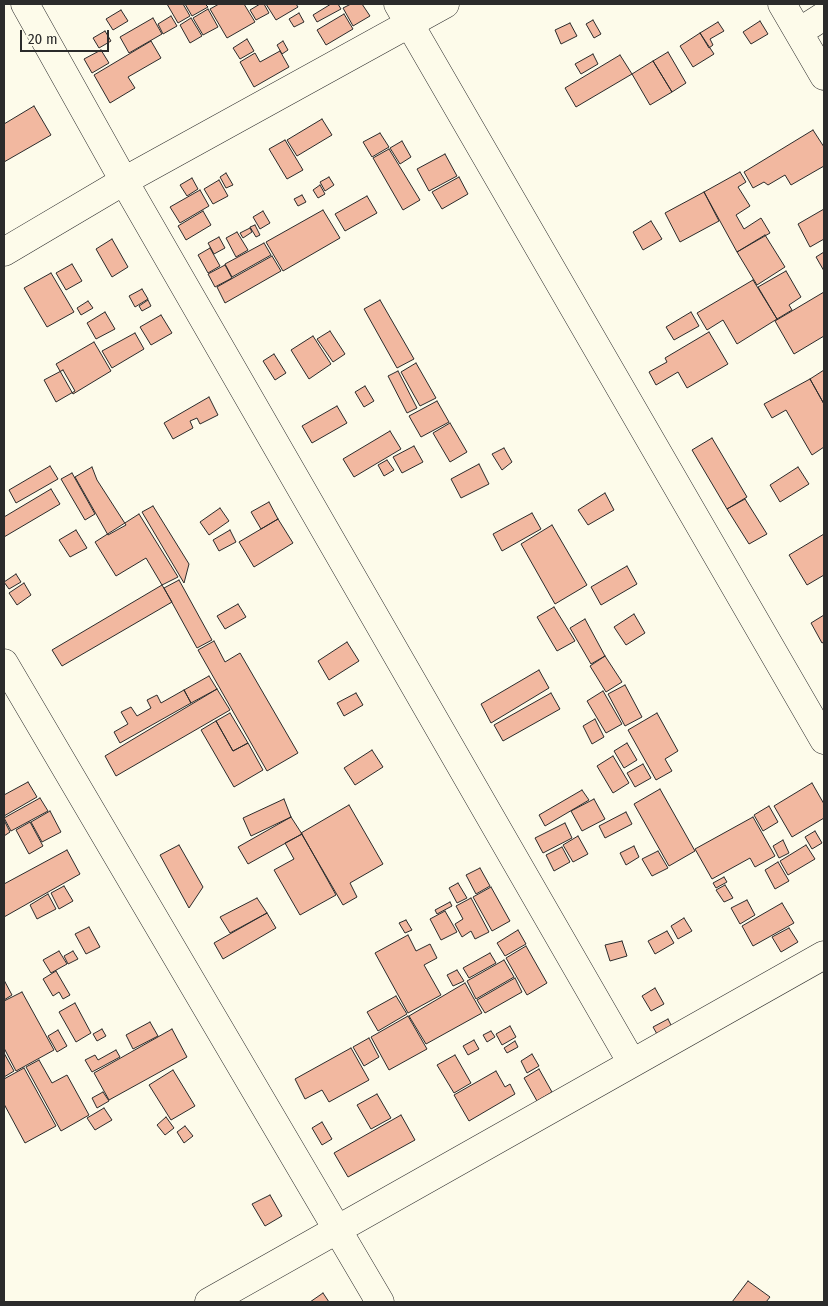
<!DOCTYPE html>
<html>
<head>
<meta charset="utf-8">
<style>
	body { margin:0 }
	#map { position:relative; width:828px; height:1306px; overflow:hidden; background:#fdfbea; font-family:"Fira Sans Condensed",sans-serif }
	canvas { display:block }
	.frame { position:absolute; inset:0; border:5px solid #2b2b2b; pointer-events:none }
	.scale { position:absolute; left:20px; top:30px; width:89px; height:22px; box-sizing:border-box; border:2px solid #2b2b2b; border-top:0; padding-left:6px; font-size:15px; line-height:18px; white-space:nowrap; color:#2b2b2b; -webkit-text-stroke:4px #fdfbea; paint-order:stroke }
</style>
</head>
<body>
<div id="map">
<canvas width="828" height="1306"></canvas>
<div class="frame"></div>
<div class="scale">20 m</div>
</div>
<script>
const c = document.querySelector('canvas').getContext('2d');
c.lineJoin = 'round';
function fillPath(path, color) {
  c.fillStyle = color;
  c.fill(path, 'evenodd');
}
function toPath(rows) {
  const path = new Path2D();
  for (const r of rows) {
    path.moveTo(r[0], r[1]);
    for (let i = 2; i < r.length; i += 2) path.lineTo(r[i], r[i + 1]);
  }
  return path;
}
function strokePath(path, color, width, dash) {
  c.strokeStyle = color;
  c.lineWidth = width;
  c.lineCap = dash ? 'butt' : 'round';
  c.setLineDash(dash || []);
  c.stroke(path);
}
const building = toPath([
	[167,4,183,4,190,16,178,23,167,4],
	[185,4,205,4,208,7,192,16,185,4],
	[219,4,244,4,255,22,227,38,210,9,219,4],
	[260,4,264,4,269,13,256,20,250,10,260,4],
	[266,4,296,4,298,7,276,20,266,4],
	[331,4,338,4,341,9,317,22,313,15,331,4],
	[351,4,362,4,370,16,353,26,343,8,351,4],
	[208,9,218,27,203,35,193,18,208,9],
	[121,10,128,21,113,30,106,19,121,10],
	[299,13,304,22,294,27,289,19,299,13],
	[344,14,353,29,326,45,317,30,344,14],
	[171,16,177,26,163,34,158,24,171,16],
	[153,18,162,34,129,53,120,37,153,18],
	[191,18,202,36,190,43,180,25,191,18],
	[593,20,601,34,594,38,586,24,593,20],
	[760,21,768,34,751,44,743,32,760,21],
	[718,22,724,31,710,39,713,45,709,48,700,33,718,22],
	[570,23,577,36,561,44,555,30,570,23],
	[105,31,111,41,99,48,93,38,105,31],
	[700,33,714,54,693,67,680,46,700,33],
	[247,39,254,51,240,59,233,48,247,39],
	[151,41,161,58,128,77,135,88,110,103,94,75,151,41],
	[283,41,288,50,282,54,277,45,283,41],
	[101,50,109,63,92,73,84,59,101,50],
	[280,51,289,67,254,87,240,62,255,53,260,62,280,51],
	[668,52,686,83,672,92,653,61,668,52],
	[593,54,598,64,581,74,575,64,593,54],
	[620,55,632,74,576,107,565,88,620,55],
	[653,61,672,92,650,105,632,74,653,61],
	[34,106,51,135,4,162,4,124,34,106],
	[322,119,332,135,297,156,287,140,322,119],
	[813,130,824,147,824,166,791,185,785,175,768,185,764,182,753,188,744,172,813,130],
	[380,133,389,147,372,157,363,142,380,133],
	[285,140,303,170,287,179,269,149,285,140],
	[402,141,411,157,400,164,390,148,402,141],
	[389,149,420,200,403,210,373,158,389,149],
	[445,154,457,176,429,191,417,169,445,154],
	[740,172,746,182,738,187,750,206,736,215,744,229,761,218,770,233,737,252,704,192,740,172],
	[226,173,233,185,226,188,220,177,226,173],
	[329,177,334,185,325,191,320,182,329,177],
	[459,177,468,194,442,209,432,192,459,177],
	[192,178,198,189,187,196,180,185,192,178],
	[219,180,228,196,213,204,204,189,219,180],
	[320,185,325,194,318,198,313,190,320,185],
	[200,190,209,206,180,223,170,207,200,190],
	[704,192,719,221,680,242,665,213,704,192],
	[302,195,306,202,298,206,294,199,302,195],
	[367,196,377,213,345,231,335,214,367,196],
	[824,209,824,239,810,247,798,224,824,209],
	[323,210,340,238,283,271,266,242,323,210],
	[203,211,211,225,186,240,178,226,203,211],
	[263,211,270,223,260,229,253,217,263,211],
	[651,221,662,239,643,250,633,232,651,221],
	[255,225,260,235,256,237,250,227,255,225],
	[250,228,252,232,243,238,240,233,250,228],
	[237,232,248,250,236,257,226,238,237,232],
	[765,235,785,267,757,285,737,252,765,235],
	[219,237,225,248,214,254,208,243,219,237],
	[112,239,128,267,112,277,96,249,112,239],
	[264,243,271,255,232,277,225,264,264,243],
	[210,248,220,266,208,273,198,255,210,248],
	[824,252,824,271,816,257,824,252],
	[272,256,281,271,225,303,217,287,272,256],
	[72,264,82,281,66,290,56,273,72,264],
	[225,265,232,278,215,287,208,274,225,265],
	[786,271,801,297,789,305,792,310,777,319,758,287,786,271],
	[51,273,74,312,47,327,24,288,51,273],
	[753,280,777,319,737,344,723,320,707,330,697,313,753,280],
	[142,289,148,299,135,307,129,296,142,289],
	[824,292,824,336,794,354,775,321,824,292],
	[148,300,151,306,142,311,139,306,148,300],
	[380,300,414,359,397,368,364,309,380,300],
	[88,301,93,308,81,315,77,308,88,301],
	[105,312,115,329,96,339,87,323,105,312],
	[691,312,699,326,674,340,666,327,691,312],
	[161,315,172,333,151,345,140,327,161,315],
	[330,331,345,354,333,362,317,339,330,331],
	[709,332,728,364,687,388,678,372,656,385,649,372,667,362,665,358,709,332],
	[135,333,144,349,112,368,102,351,135,333],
	[313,336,331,364,309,379,291,350,313,336],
	[94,342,111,371,73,394,56,364,94,342],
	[274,354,286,373,275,380,263,361,274,354],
	[416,363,436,398,420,406,401,372,416,363],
	[63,370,75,391,56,402,44,380,63,370],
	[824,370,824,404,810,379,824,370],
	[398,371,417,408,407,413,388,376,398,371],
	[810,379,824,404,824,447,812,455,786,410,772,418,764,404,810,379],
	[365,386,374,401,364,407,355,392,365,386],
	[209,397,218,415,200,424,197,418,190,421,193,428,173,439,164,423,209,397],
	[437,401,449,422,421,437,409,416,437,401],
	[337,406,347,423,312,443,302,426,337,406],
	[450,423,467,452,450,462,433,433,450,423],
	[390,431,401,449,354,477,343,459,390,431],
	[712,438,747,497,727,509,692,450,712,438],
	[414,446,423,462,402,473,393,457,414,446],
	[504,448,512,462,502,470,492,454,504,448],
	[387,460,394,470,384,476,378,465,387,460],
	[479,464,489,484,461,498,451,479,479,464],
	[50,466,58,479,16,503,9,490,50,466],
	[92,467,97,480,126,525,108,535,75,477,92,467],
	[798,467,809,484,780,502,770,485,798,467],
	[72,473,95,514,85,520,61,479,72,473],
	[51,489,60,504,4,537,4,517,51,489],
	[605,493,614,510,588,525,578,510,605,493],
	[745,499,767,534,749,544,727,509,745,499],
	[269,502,278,519,261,529,251,512,269,502],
	[153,506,189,564,184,583,142,512,153,506],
	[220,508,229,521,209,535,200,522,220,508],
	[532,513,541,529,502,551,493,534,532,513],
	[139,514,178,577,162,585,146,558,116,576,95,542,139,514],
	[278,519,293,543,254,567,239,542,278,519],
	[552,525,587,585,555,604,521,544,552,525],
	[76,530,87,548,70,557,59,540,76,530],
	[230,530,236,542,219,551,213,540,230,530],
	[824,534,824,575,807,585,789,555,824,534],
	[627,566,637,584,601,605,591,587,627,566],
	[16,574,21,582,9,589,4,582,16,574],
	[179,580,212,640,197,648,164,588,179,580],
	[24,583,31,595,17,605,9,593,24,583],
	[162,585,172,602,62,666,52,650,162,585],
	[238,604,246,617,225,629,217,616,238,604],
	[554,607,575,641,557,651,537,617,554,607],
	[634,614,645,633,626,645,614,627,634,614],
	[824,615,824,642,822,643,811,623,824,615],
	[585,619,605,656,591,664,570,628,585,619],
	[214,641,225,662,240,653,298,753,267,771,198,650,214,641],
	[347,642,359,661,329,680,318,661,347,642],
	[605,656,622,682,606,692,590,666,605,656],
	[539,670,549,688,491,723,481,704,539,670],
	[209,676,217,689,191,703,184,690,209,676],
	[625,685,642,717,625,726,608,694,625,685],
	[217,689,230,710,116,776,105,756,217,689],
	[184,690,191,703,120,743,114,732,128,724,121,712,131,707,137,716,151,708,147,700,157,695,161,703,184,690],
	[603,691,622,724,606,733,587,701,603,691],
	[356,693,363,705,344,716,337,703,356,693],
	[551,693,560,709,503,741,494,725,551,693],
	[230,713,248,743,233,751,216,721,230,713],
	[657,713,678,751,665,759,672,771,656,780,628,730,657,713],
	[595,719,604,737,592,744,583,726,595,719],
	[216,721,233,751,248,743,263,770,234,787,201,730,216,721],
	[627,743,637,760,624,768,614,751,627,743],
	[372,750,383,767,355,785,344,768,372,750],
	[613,756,629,783,613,793,597,766,613,756],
	[643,764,651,778,635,787,627,773,643,764],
	[28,782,37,797,4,816,4,795,28,782],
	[812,783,824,804,824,818,792,837,774,806,812,783],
	[660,789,695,851,669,866,634,804,660,789],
	[582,790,589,800,545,826,539,815,582,790],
	[40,798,48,811,11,831,4,818,40,798],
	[284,799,291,817,251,836,243,818,284,799],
	[594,799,605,819,582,831,571,811,594,799],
	[349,805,383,864,350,883,357,897,343,905,301,833,349,805],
	[769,806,778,822,763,831,754,815,769,806],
	[50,811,61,832,42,842,31,822,50,811],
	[626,812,632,824,605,838,599,826,626,812],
	[291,817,302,834,248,864,238,847,291,817],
	[753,817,775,856,755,867,750,858,712,879,695,849,753,817],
	[4,820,10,832,4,836,4,820],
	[30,822,43,846,29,854,16,830,30,822],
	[565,823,572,838,543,853,535,838,565,823],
	[815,831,822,843,812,849,805,837,815,831],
	[302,834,336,895,300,915,274,870,294,859,285,843,302,834],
	[578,836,588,854,573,862,563,845,578,836],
	[783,840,789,853,779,858,773,846,783,840],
	[179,845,203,887,189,908,160,855,179,845],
	[806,845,815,859,788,875,780,861,806,845],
	[634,846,639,857,626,865,620,853,634,846],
	[562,847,570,862,554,871,546,855,562,847],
	[67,850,80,874,4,917,4,884,67,850],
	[658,851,668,868,652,876,642,859,658,851],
	[778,862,789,881,775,889,765,870,778,862],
	[480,868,490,886,476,894,466,875,480,868],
	[724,877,727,882,716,888,713,883,724,877],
	[458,883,467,898,457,903,449,888,458,883],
	[725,885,733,898,724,902,716,890,725,885],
	[64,886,73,901,59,909,51,893,64,886],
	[491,887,510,921,492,931,473,897,491,887],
	[48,894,56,909,37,919,30,905,48,894],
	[257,898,267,913,230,933,220,917,257,898],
	[471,898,489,932,475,939,471,931,462,937,455,924,463,919,456,906,471,898],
	[747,900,755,915,740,924,731,908,747,900],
	[450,902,452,906,437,914,435,910,450,902],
	[782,903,794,923,753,946,742,926,782,903],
	[445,911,457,932,441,940,430,919,445,911],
	[267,913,276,928,223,959,214,943,267,913],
	[684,918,692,931,678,939,671,926,684,918],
	[406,920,412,930,405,933,399,923,406,920],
	[89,927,100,947,86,954,75,934,89,927],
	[789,928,798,942,781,952,772,937,789,928],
	[518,930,526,944,505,956,497,943,518,930],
	[667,931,674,943,655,954,648,941,667,931],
	[408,935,416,951,430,944,437,958,424,965,441,995,408,1013,375,953,408,935],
	[622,941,627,956,610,961,605,945,622,941],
	[526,946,547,983,527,995,506,958,526,946],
	[59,951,67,964,51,973,43,960,59,951],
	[73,951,78,959,68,964,64,956,73,951],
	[490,953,496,963,469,978,463,968,490,953],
	[504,960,514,977,476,999,467,981,504,960],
	[457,970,464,981,453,986,447,975,457,970],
	[56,971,70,995,63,999,59,992,53,996,43,979,56,971],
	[515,978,522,992,485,1013,477,1000,515,978],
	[4,980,12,995,4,1000,4,980],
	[465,983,482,1013,426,1044,409,1016,465,983],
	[655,988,664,1004,651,1011,642,996,655,988],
	[22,992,54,1050,16,1071,4,1048,4,1001,22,992],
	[396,996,407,1014,378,1031,367,1012,396,996],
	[75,1003,91,1033,76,1042,59,1012,75,1003],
	[408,1016,427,1049,389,1070,371,1037,408,1016],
	[668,1019,675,1033,661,1041,653,1027,668,1019],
	[150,1022,158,1036,133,1049,126,1035,150,1022],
	[510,1026,516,1037,502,1045,496,1034,510,1026],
	[102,1029,106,1036,97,1041,93,1034,102,1029],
	[172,1029,187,1057,109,1100,94,1073,172,1029],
	[58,1030,67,1046,57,1052,48,1036,58,1030],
	[491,1031,495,1037,487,1042,483,1035,491,1031],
	[369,1038,379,1057,364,1066,353,1047,369,1038],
	[474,1040,479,1049,468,1055,463,1046,474,1040],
	[515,1041,518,1047,507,1053,504,1048,515,1041],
	[351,1048,369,1080,329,1102,322,1090,305,1099,295,1079,351,1048],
	[116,1050,120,1057,92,1072,85,1060,95,1055,98,1060,116,1050],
	[4,1053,14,1071,4,1077,4,1053],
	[532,1054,539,1066,527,1073,521,1061,532,1054],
	[455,1055,471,1083,454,1093,437,1065,455,1055],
	[39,1060,52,1083,67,1075,89,1115,61,1131,26,1067,39,1060],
	[24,1068,56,1126,25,1143,4,1104,4,1079,24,1068],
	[539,1069,552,1092,537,1101,524,1078,539,1069],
	[173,1070,195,1106,171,1120,149,1085,173,1070],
	[496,1071,505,1087,510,1084,515,1094,469,1121,454,1095,496,1071],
	[103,1092,109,1101,97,1108,92,1098,103,1092],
	[377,1094,391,1118,371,1129,357,1105,377,1094],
	[104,1108,112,1120,95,1130,87,1118,104,1108],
	[401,1115,415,1140,348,1177,334,1153,401,1115],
	[166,1117,174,1128,165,1135,157,1125,166,1117],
	[322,1122,332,1139,322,1145,312,1128,322,1122],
	[185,1126,193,1136,184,1143,177,1132,185,1126],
	[270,1195,282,1216,265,1226,252,1204,270,1195],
	[748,1281,770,1297,766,1302,732,1302,748,1281],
	[323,1293,329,1302,310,1302,323,1293]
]);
fillPath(building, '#f2b8a0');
strokePath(building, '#2b2b2b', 1);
const minor = toPath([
	[25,4,124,181,632,1063],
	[398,4,824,740],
	[782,4,824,76],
	[799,32,824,16],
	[4,252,124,181,445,4],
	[4,663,380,1302],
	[209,1302,824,955]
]);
strokePath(minor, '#2b2b2b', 29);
strokePath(minor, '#fdfbea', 28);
</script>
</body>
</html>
